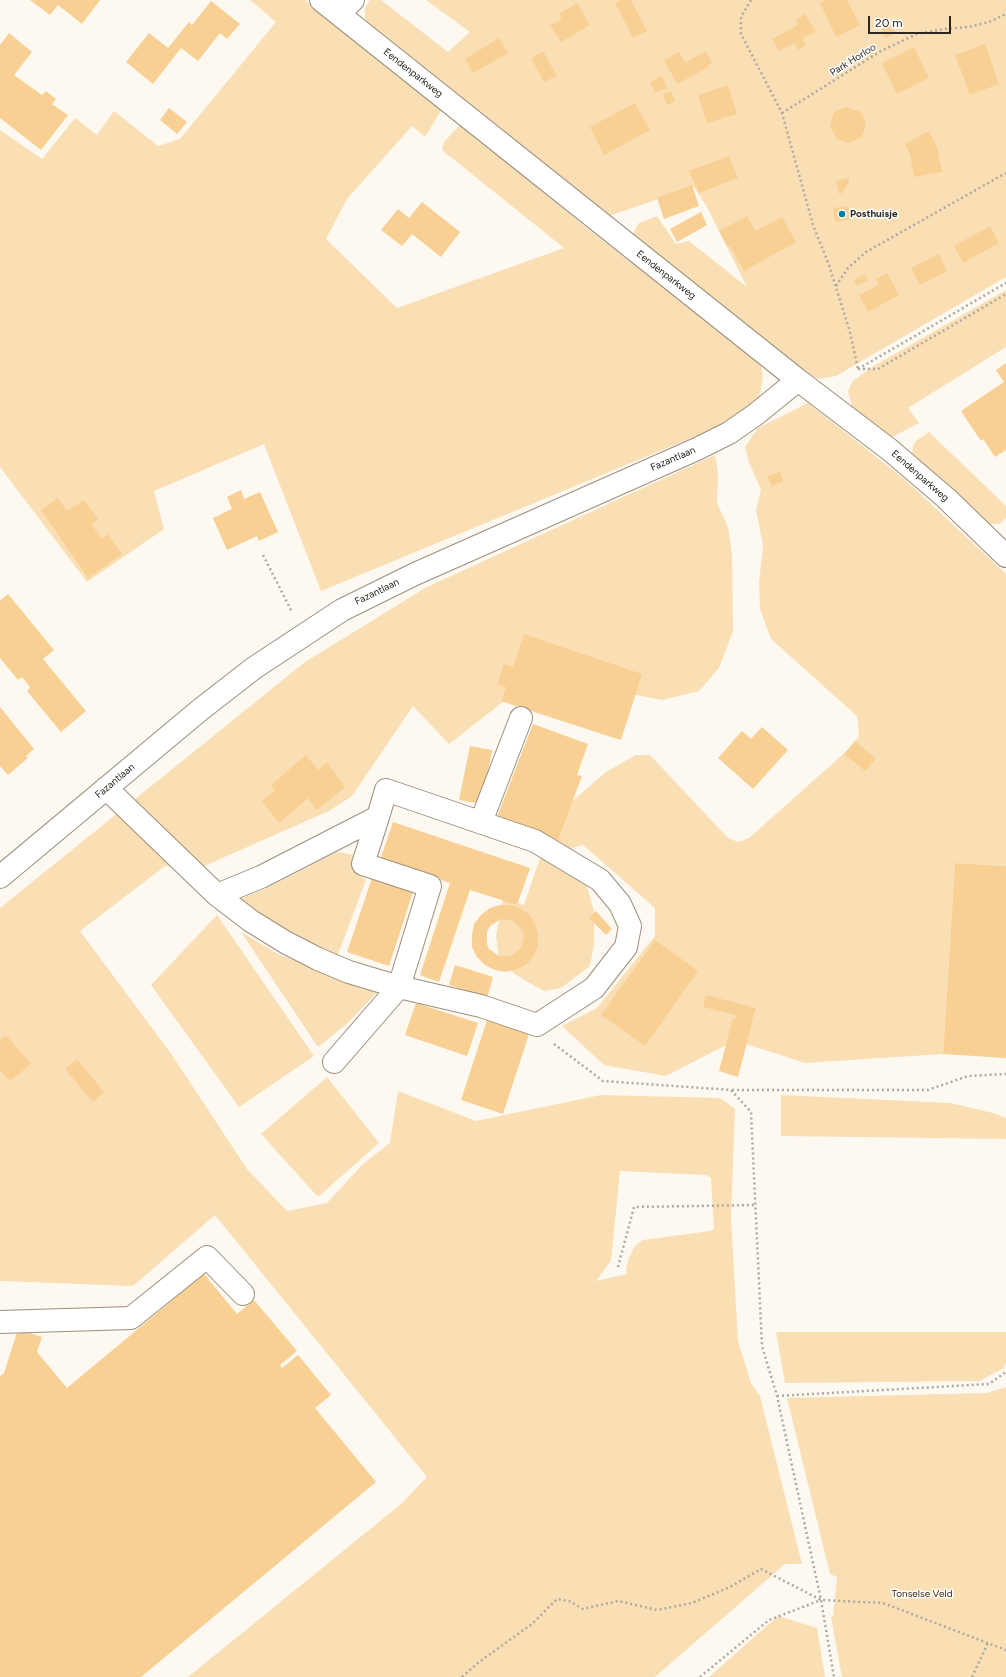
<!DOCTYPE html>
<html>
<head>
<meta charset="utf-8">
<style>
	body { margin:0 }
	#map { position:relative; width:1006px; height:1677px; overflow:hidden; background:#fdf8f0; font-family:Figtree,sans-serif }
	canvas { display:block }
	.scale { position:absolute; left:868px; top:16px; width:83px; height:18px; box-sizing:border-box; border:2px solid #2c271f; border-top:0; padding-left:5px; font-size:12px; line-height:14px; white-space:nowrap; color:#2c271f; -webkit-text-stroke:3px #fff; paint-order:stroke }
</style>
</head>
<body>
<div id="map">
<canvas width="1006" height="1677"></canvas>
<div class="scale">20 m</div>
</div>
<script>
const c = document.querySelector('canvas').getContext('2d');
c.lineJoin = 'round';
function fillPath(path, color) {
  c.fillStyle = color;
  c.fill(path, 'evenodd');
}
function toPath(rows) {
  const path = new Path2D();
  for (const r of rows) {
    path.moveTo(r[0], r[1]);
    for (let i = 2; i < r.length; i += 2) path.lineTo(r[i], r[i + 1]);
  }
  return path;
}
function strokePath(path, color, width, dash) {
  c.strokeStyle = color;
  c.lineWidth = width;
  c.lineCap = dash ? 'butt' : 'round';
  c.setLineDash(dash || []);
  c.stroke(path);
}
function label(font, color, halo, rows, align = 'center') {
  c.font = font + ' Figtree,sans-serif';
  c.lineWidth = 3;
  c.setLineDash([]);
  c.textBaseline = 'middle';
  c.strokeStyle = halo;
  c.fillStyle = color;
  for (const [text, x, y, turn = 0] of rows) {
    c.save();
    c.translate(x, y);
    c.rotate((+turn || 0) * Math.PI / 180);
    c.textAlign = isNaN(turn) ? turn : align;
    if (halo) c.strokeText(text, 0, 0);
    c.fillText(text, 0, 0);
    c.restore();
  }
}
fillPath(toPath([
	[250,0,305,0,442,109,425,137,412,126,347,199,326,239,397,308,564,248,442,150,444,142,461,124,584,226,760,362,763,378,759,399,730,422,321,591,264,444,154,491,164,529,87,582,0,467,0,130,42,159,75,118,97,135,114,111,158,146,180,139,276,22],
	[370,0,381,0,448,52,470,32,426,0,1006,0,1006,277,836,376,819,379,811,375,633,234,639,223,657,216,676,244,689,241,747,287,707,207,694,187,609,216,365,22,365,8],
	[1006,290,1006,347,908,408,919,423,894,436,888,437,852,407,848,391,853,381,872,367],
	[808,403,903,478,1006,574,1006,866,955,863,943,1054,805,1063,746,1044,728,1044,666,1076,604,1065,562,1026,597,1008,655,936,655,908,583,845,575,847,568,851,585,879,594,912,594,945,590,966,561,988,544,991,516,975,499,959,496,936,503,898,524,905,548,835,562,810,606,772,636,755,650,755,728,838,738,842,749,838,849,749,859,736,857,716,771,639,760,609,759,583,763,545,756,510,761,490,749,462,745,447,758,428],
	[929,432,1006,506,1006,518,999,524,987,524,912,455,913,446,916,441],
	[715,455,718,473,717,503,728,527,732,555,733,631,719,668,699,691,662,700,631,694,617,739,503,702,449,744,413,706,352,796,329,811,202,867,165,866,80,931,172,1055,247,1169,287,1211,327,1203,364,1163,390,1143,398,1091,476,1121,601,1095,720,1098,735,1109,731,1218,738,1341,751,1383,760,1396,802,1564,785,1564,655,1677,188,1677,401,1504,427,1477,215,1215,133,1286,0,1281,0,908,305,662,427,587],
	[620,1171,706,1175,711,1178,714,1229,710,1231,643,1240,635,1246,629,1258,626,1269,627,1274,596,1281,611,1261],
	[337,852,356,855,357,873,366,880,337,957,285,929,238,900,267,888],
	[217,915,314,1056,239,1107,151,985],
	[241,932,278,954,377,992,349,1022,318,1047],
	[327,1077,379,1143,318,1197,261,1134],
	[781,1095,950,1103,993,1113,1006,1118,1006,1139,781,1136],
	[776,1332,1006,1332,1006,1363,1004,1368,979,1381,785,1383],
	[1006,1387,1006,1677,842,1677,831,1617,833,1617,837,1577,830,1574,787,1398,987,1393],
	[778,1616,817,1628,825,1677,709,1677]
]), '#fadfb5');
fillPath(toPath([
	[30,0,100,0,82,24,58,5,50,15],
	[621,0,631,0,647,31,633,38,615,3],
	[825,0,847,0,860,25,836,37,820,3],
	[211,1,240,24,227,39,220,33,198,61,181,48,153,84,126,62,149,33,168,48,189,22,192,25],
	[577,3,590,25,561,42,550,25,562,19,559,14],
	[805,14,816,32,802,38,806,45,798,50,794,43,779,51,772,39,798,25,796,20],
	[890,22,896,33,885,38,880,26],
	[9,33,32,52,14,75,42,95,46,91,56,99,52,104,68,115,41,150,0,118,0,45],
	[499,38,508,53,473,73,465,59],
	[985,44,999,84,970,95,955,55],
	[914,47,929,78,897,94,882,63],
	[543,51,557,76,544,82,531,58],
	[706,51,712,63,708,65,709,67,677,84,664,60,679,52,685,63],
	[662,76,667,88,655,93,650,82],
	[728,85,737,114,707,123,698,95],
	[671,91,675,101,667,105,663,94],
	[635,103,650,130,604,155,590,127],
	[845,107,861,112,866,124,862,137,849,143,837,139,830,126,834,112],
	[169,108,187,122,177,134,160,120],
	[929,131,937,147,942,172,914,177,910,154,905,144],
	[729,156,738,178,699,193,689,171],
	[849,178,849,182,842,193,839,194,836,181],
	[692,185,699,206,664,219,657,198],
	[422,202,460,232,441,257,412,234,402,246,381,230,398,209,409,218],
	[848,206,850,220,835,222,833,208],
	[701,212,707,225,677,242,670,229],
	[747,216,755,231,782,217,796,242,744,271,730,246,728,247,719,231],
	[990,226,999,243,963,263,954,246],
	[939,254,947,271,920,285,911,268],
	[887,273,899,295,868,312,859,295,879,285,876,279],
	[865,274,868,280,857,286,854,280],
	[1006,363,1006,450,995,457,983,439,981,441,961,411,1004,382,996,370],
	[780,472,783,482,772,486,767,476],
	[241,490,244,499,260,492,278,532,259,541,257,536,227,550,213,518,232,509,227,497],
	[58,498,67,511,84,500,98,519,91,524,102,539,108,534,122,554,88,578,41,510],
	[8,594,54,650,43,659,86,711,61,732,27,691,30,687,22,677,18,680,0,658,0,601],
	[524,634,642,674,621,740,502,701,506,687,497,685,504,664,513,667],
	[0,707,34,749,26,756,28,758,8,775,0,766],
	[533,724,588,744,577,775,582,776,558,840,497,817],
	[762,727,788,750,753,789,718,758,742,731,751,739],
	[855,741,876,759,865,771,844,754],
	[470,746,492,750,482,804,459,800],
	[306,755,318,770,327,762,345,787,317,810,308,798,279,823,262,801,275,790,271,785],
	[393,822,530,868,517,905,470,890,439,982,420,975,450,883,380,860],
	[955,863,1006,866,1006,1058,943,1054],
	[372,878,413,892,389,966,347,952],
	[500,905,511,905,521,909,530,915,535,924,538,935,538,946,534,955,527,964,518,969,506,972,495,970,485,965,477,957,472,947,472,935,474,924,481,915,490,908],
	[501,919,513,921,522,930,524,936,521,948,511,956,499,956,489,949,487,944,487,932,490,926],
	[596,911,612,929,606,935,589,918],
	[655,940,698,971,645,1046,601,1015],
	[455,965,493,977,487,998,449,985],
	[706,995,756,1008,751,1023,752,1023,738,1077,719,1071,733,1018,735,1019,736,1015,703,1007],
	[416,1003,478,1023,467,1056,405,1035],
	[488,1017,530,1031,503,1114,461,1100],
	[6,1035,31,1064,10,1081,1,1071,0,1072,0,1040],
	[77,1059,104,1092,93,1102,65,1069],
	[204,1274,237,1314,254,1300,297,1351,280,1365,282,1368,298,1355,331,1395,315,1408,376,1482,141,1677,0,1677,0,1376,4,1373,18,1329,42,1337,37,1352,67,1388]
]), '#f8d093');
const minor = toPath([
	[321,0,798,380,890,450,946,498,1006,556],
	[339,14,353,0],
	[106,788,217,895,251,921,285,942,318,959,349,972,399,987,481,1006,537,1025,594,988,626,947,630,926,620,904,600,880,535,841,386,790,378,817,261,877,217,895],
	[481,822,521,718],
	[0,877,200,710,254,668,342,610,415,574,697,449,729,433,755,415,798,380],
	[334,1062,399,987,430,886,363,864,378,817],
	[0,1322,131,1318,207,1257,243,1294]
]);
strokePath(minor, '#9c8f7d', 24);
strokePath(toPath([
	[751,0,741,17,741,34,782,113,813,225,829,265,850,332,858,369],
	[782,113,881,51,917,34,944,29,968,27,989,22,1006,14],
	[836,286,848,268,866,252,1006,173],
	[858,369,1006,283],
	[858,369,878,369,1006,294],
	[263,555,292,612],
	[554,1044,603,1081,731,1090,751,1112,762,1346,777,1396,821,1600,834,1677],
	[732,1090,928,1090,968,1076,1006,1074],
	[618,1267,634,1207,755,1205],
	[777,1396,989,1384,1006,1372],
	[462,1677,479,1662,532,1624,557,1599,569,1601,583,1609,618,1601,657,1610,692,1603,730,1587,761,1569,821,1600,883,1603,1006,1650],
	[700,1677,769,1620,821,1600],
	[972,1677,988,1643]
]), '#ada8a0', 2.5, [2, 3]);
strokePath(minor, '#fff', 22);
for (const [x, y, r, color] of [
	[842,214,4,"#017ea4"]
]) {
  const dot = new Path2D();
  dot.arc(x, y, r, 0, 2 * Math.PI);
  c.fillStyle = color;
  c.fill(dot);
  strokePath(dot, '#fff', 1.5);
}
label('10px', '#2c271f', '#fff', [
	["Park Horloo",853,60,-32],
	["Eendenparkweg",413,73,38],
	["Eendenparkweg",666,275,38],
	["Fazantlaan",673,459,-23],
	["Eendenparkweg",920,476,41],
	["Fazantlaan",377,592,-26],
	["Fazantlaan",115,781,-40]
]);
label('bold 10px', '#2c271f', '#fff', [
	["Posthuisje",850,214]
], 'left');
label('10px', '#3a290e', '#fff', [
	["Tonselse Veld",922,1594]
]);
</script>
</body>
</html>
